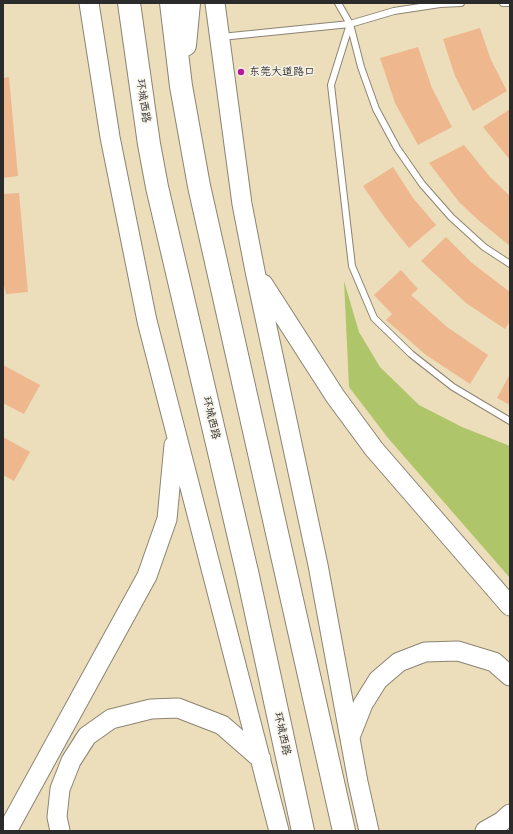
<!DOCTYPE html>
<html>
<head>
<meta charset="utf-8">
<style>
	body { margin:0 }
	#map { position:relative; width:513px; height:834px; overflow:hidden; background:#ecdebb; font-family:"Shantell Sans",sans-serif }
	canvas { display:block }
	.frame { position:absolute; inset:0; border:4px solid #2b2b2b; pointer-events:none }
</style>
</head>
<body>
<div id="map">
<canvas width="513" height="834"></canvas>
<div class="frame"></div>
</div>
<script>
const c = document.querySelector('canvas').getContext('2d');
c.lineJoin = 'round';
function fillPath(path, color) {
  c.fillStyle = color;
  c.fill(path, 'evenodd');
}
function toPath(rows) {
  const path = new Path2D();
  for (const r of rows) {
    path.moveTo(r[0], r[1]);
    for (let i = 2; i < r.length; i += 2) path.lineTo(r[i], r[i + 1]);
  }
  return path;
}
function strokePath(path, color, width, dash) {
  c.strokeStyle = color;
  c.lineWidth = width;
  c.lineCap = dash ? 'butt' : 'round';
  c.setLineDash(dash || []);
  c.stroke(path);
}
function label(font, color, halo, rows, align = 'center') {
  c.font = font + ' "Shantell Sans","LXGW WenKai TC",sans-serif';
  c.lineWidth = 3;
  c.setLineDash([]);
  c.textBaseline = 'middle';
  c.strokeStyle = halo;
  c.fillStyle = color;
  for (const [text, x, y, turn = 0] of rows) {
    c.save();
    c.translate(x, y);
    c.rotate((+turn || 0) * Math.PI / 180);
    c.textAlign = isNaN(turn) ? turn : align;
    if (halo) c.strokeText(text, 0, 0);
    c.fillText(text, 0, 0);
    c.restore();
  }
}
fillPath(toPath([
	[344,281,359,332,380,367,419,405,462,427,510,446,510,578,388,438,349,387]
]), '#afc56a');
fillPath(toPath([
	[480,28,491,60,507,91,473,111,455,76,443,39],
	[418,47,432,88,452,127,418,145,395,103,380,58],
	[9,77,18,176,3,178,3,78],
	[510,109,510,160,483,127],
	[464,145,490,177,510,196,510,246,477,219,459,202,429,163],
	[393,167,413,198,436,225,409,248,385,218,363,186],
	[19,193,28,292,6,294,3,281,3,194],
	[446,237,472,263,510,292,510,321,505,329,466,303,421,261],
	[401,270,418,289,411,295,447,327,488,355,470,384,426,355,386,320,392,314,374,295],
	[3,365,40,385,24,414,3,403],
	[510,374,510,405,497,398],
	[3,437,30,452,14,481,3,475]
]), '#eeb78e');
const lane = toPath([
	[338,3,350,24,361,67,376,109,397,148,422,184,451,217,484,247,510,264],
	[503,3,510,3],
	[350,24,331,85,352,266,374,318,411,354,453,387,510,421],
	[221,37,350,24,394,11,440,4,461,3]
]);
const primary = toPath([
	[89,3,110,137,147,321,279,831],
	[215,3,242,204,255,271,318,565,358,782,369,831],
	[263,284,335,396,374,449,510,606],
	[350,737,363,704,378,680,399,662,425,652,458,651,494,662,510,676],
	[7,831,147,576,167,519,174,445],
	[60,831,57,817,60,789,71,761,87,736,111,719,151,709,178,708,222,725,261,759],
	[485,831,501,822,510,814]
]);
const highway = toPath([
	[129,3,149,144,157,187,248,576,303,831],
	[171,3,181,86,199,186,344,831],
	[185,45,189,3]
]);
strokePath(lane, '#8c8473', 8);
strokePath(primary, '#8c8473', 21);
strokePath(highway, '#8c8473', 24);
strokePath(lane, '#fff', 6);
strokePath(primary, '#fff', 19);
strokePath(highway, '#fff', 22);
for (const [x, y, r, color] of [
	[241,72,4,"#b5179e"]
]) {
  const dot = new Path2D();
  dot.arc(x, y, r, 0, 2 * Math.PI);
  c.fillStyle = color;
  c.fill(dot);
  strokePath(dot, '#f7f3e8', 1.5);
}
label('11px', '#2b2b2b', '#f7f3e8', [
	["东莞大道路口",249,72]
], 'left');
label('11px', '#2b2b2b', '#f7f3e8', [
	["环城西路",143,101,82],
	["环城西路",211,418,77],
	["环城西路",282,734,78]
]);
</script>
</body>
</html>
